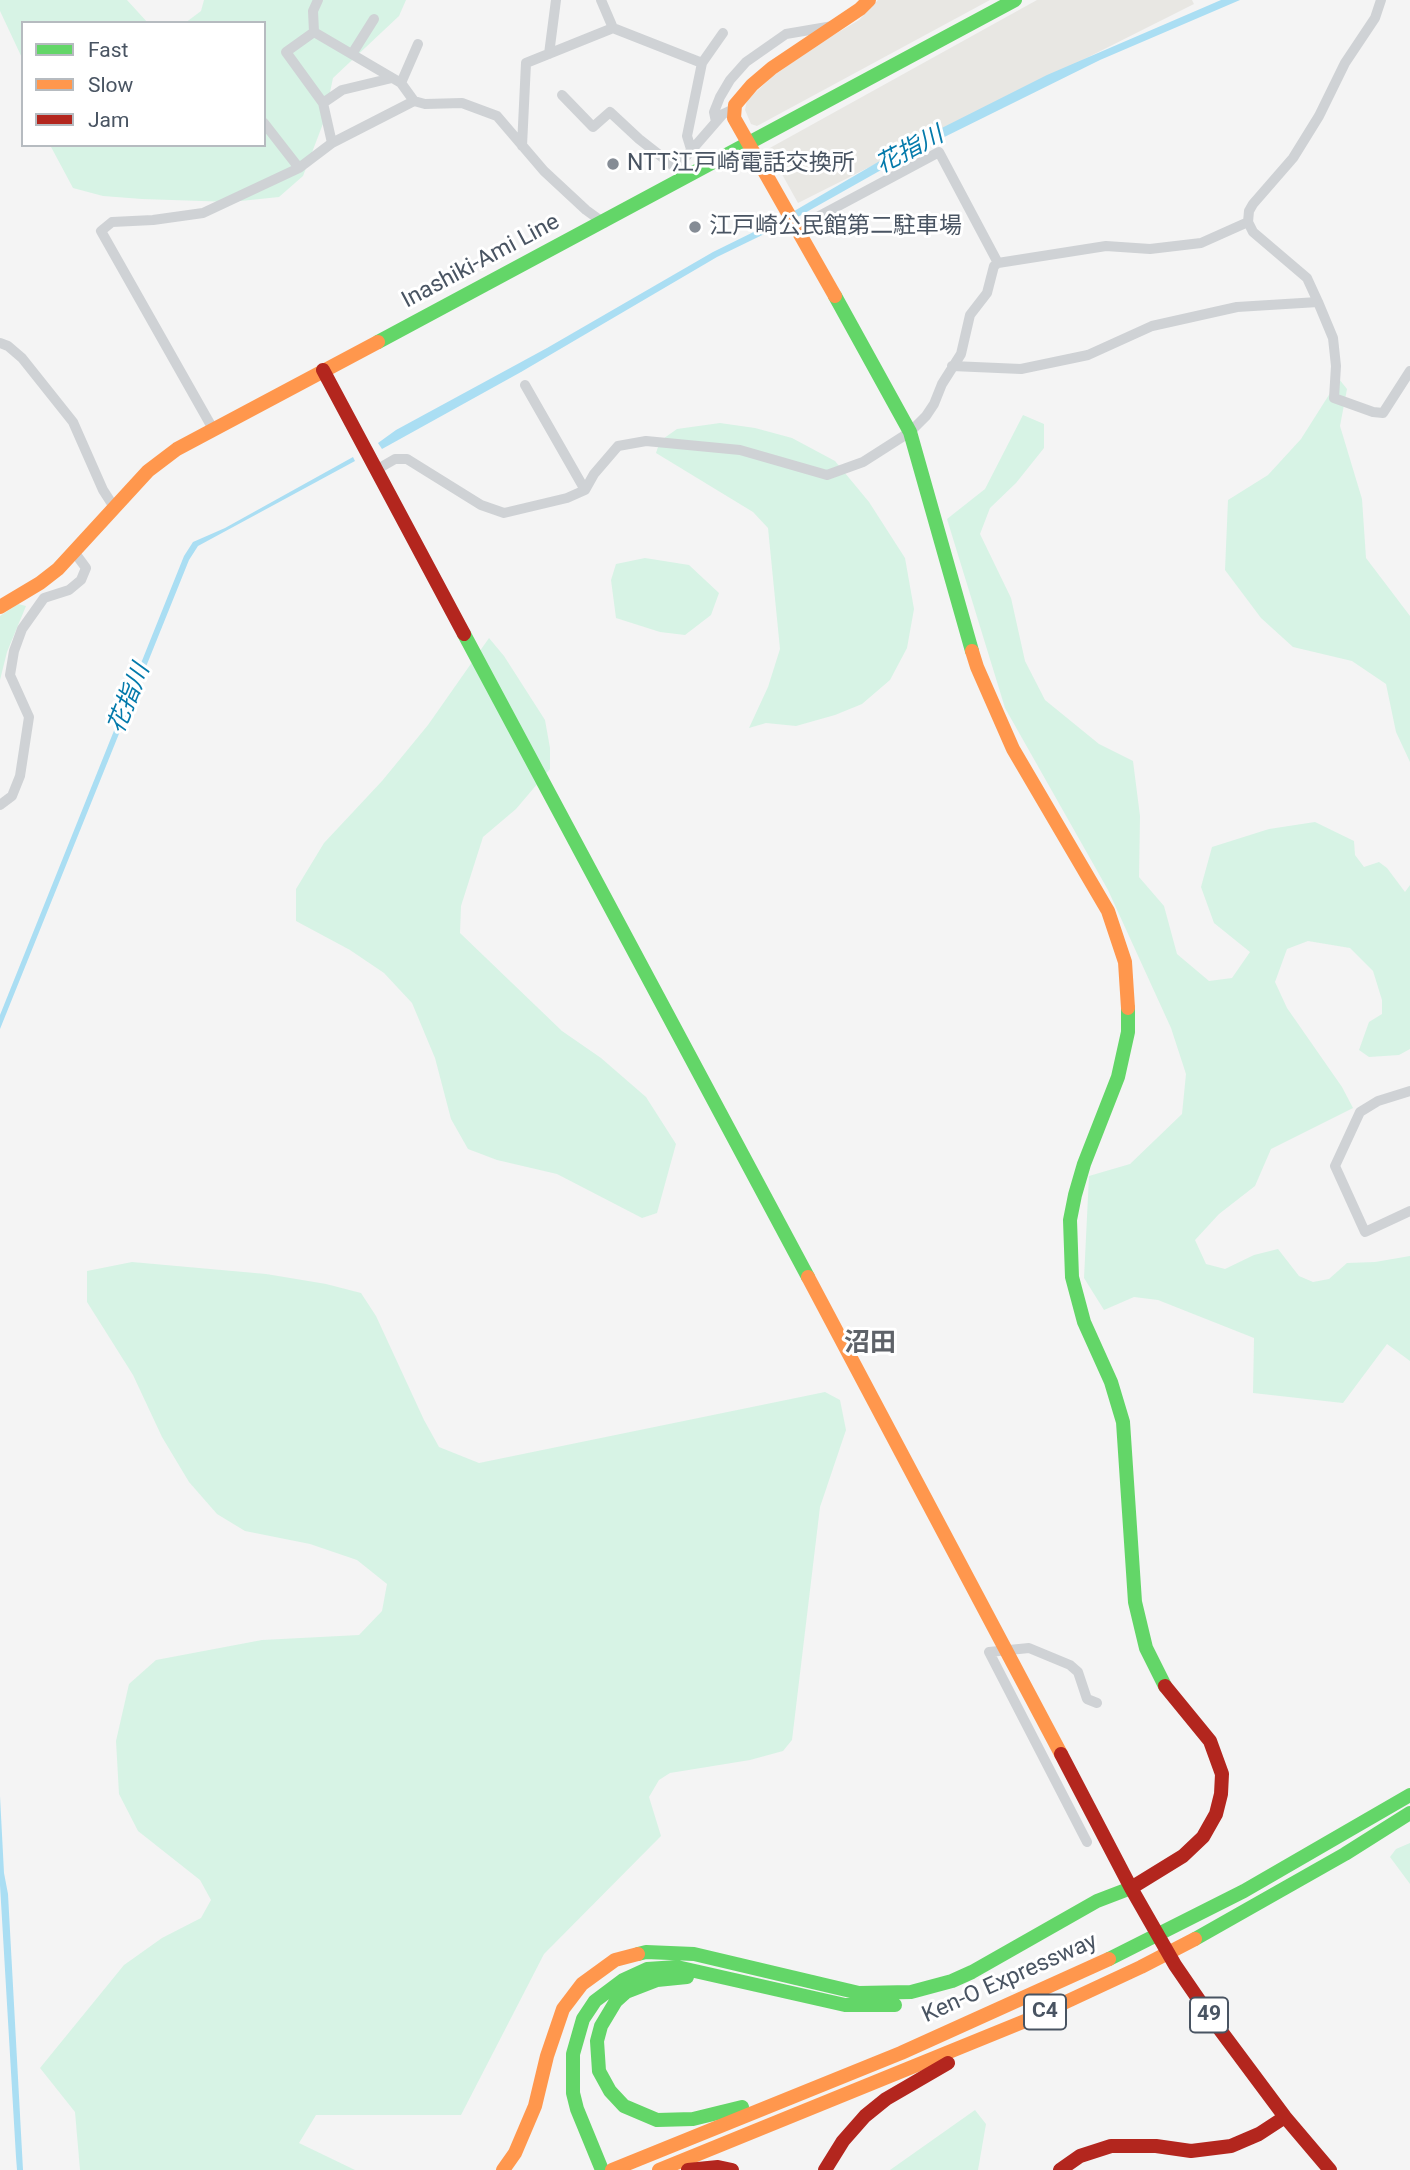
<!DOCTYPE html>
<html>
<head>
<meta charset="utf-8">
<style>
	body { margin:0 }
	#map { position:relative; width:1410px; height:2170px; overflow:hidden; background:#f4f4f4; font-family:Roboto,sans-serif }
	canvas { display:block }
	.legend { position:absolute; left:21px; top:21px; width:245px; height:126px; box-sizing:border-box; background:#fff; border:2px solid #b6bbc0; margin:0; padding:9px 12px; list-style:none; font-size:21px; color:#495462 }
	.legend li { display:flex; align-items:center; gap:14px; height:35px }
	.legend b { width:35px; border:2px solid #b6bbc0 }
</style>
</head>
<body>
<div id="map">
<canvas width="1410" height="2170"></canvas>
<ul class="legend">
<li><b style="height:9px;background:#63d668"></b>Fast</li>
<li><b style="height:9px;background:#ff974d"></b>Slow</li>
<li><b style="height:9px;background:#b3261e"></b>Jam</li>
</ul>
</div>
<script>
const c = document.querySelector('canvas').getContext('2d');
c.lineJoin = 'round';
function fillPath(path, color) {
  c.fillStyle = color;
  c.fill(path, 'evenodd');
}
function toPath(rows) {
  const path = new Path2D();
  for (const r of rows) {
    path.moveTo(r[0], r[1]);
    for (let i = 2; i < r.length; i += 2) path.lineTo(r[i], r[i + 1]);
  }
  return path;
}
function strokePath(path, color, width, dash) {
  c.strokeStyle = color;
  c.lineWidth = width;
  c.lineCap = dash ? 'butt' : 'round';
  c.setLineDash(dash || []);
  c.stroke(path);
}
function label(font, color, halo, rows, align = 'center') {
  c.font = font + ' Roboto,"Noto Sans JP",sans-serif';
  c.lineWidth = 6;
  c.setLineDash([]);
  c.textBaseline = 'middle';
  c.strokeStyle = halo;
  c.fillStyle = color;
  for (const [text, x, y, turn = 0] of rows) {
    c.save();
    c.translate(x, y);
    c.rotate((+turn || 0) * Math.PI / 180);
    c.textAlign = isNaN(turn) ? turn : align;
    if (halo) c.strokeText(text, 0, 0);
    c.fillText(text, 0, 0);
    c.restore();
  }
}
fillPath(toPath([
	[878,0,990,0,757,126,751,124,745,110,747,100,773,76,820,43,859,20],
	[1037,0,1192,0,1194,4,798,203,768,149]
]), '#e8e7e3');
fillPath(toPath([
	[0,0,127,0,148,23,23,23,23,60,0,11],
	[204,0,406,0,399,16,333,78,324,121,303,176,279,197,231,202,142,199,103,196,73,188,50,145,264,145,264,23,185,23,201,11],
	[1339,379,1347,389,1340,426,1362,499,1366,558,1410,616,1410,762,1396,732,1386,684,1352,661,1293,647,1261,618,1225,570,1228,500,1268,475,1301,439],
	[1023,415,1044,424,1044,448,1016,483,990,508,980,534,1011,598,1025,661,1045,700,1099,744,1133,761,1140,816,1139,877,1164,906,1177,954,1209,981,1232,978,1250,952,1214,923,1201,887,1212,847,1269,829,1315,822,1354,841,1355,855,1364,867,1379,862,1387,868,1405,892,1410,885,1410,1049,1399,1055,1369,1057,1359,1050,1369,1022,1382,1014,1382,1000,1373,971,1350,948,1308,941,1287,949,1275,982,1287,1008,1342,1087,1353,1108,1271,1149,1255,1186,1219,1214,1195,1240,1206,1264,1225,1269,1254,1255,1278,1249,1299,1276,1313,1282,1329,1279,1347,1263,1375,1262,1410,1256,1410,1361,1387,1344,1343,1403,1253,1393,1254,1338,1158,1300,1134,1297,1104,1310,1084,1278,1089,1176,1130,1164,1182,1114,1186,1074,1171,1028,1108,890,1005,708,947,519,985,489],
	[720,423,755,428,792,438,835,461,869,502,905,558,914,609,907,648,890,680,862,704,835,715,796,726,766,723,749,728,768,687,780,649,768,528,753,512,656,453,660,441,677,429],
	[645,558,689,565,719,593,711,615,685,635,660,632,616,618,611,580,616,564],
	[18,604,26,606,7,652,0,680,0,616],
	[489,638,504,656,545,720,550,748,550,769,516,809,483,837,461,906,460,933,562,1031,601,1058,646,1097,676,1144,657,1213,642,1218,557,1174,497,1160,468,1149,451,1119,435,1058,412,1003,384,973,350,950,296,921,296,889,324,843,382,781,428,725],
	[132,1262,266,1274,326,1284,361,1293,376,1316,424,1420,439,1447,479,1463,825,1392,840,1400,846,1430,820,1507,792,1740,783,1751,750,1760,670,1773,659,1780,649,1797,661,1836,544,1954,461,2115,316,2115,299,2143,355,2170,80,2170,75,2112,40,2068,124,1965,162,1938,201,1918,211,1900,200,1880,138,1831,119,1794,116,1741,129,1684,156,1660,262,1640,359,1635,382,1611,387,1584,357,1560,310,1544,245,1531,217,1514,189,1482,162,1437,133,1375,87,1302,87,1271],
	[1410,1843,1410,1884,1390,1857,1396,1849],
	[975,2110,986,2124,978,2170,890,2170]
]), '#d7f3e5');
fillPath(toPath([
	[1221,0,1240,0,1100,60,906,156,787,223,717,257,521,372,382,449,378,443,396,430,547,348,713,252,784,217,902,148,1047,75],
	[353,457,355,461,198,546,189,560,0,1029,0,1015,6,1000,184,556,193,542,225,528],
	[0,1796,4,1873,8,1894,23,2170,17,2170,16,2157,0,1885]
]), '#aadef3');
strokePath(toPath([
	[318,0,313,11,314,32,401,83,414,101,425,104,462,103,497,116,544,171,586,210,604,223],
	[601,0,613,28],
	[314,32,286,52,323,103,332,143],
	[352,54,374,19],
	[549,54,556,0],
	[401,83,418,44],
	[562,95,593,127,610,112,639,139,676,168,723,114,734,109],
	[323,103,342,90,392,78],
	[716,122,714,112,720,97,730,80,746,62,786,34,833,26],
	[264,123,299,168],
	[522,146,526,63,613,28,702,63],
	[691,149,687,136,702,63,723,33],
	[797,228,939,152,998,263],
	[1318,302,1307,278,1253,232,1248,222,1249,211,1253,204,1293,158,1319,116,1345,63,1375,18,1381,0],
	[0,343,8,346,22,358,73,422,103,490,114,507],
	[952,366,1021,369,1088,355,1152,326,1237,307,1318,302,1333,338,1336,366,1334,398,1373,412,1383,413,1410,371],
	[525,385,585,490],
	[213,429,101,231,112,222,153,220,203,213,299,168,332,143,414,101],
	[376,470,395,459,407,459,481,505,504,513,567,498,585,490,594,474,618,446,646,441,740,450,827,475,863,462,910,432,926,416,934,404,942,384,961,354,970,315,987,293,994,266,998,263,1106,246,1150,249,1201,243,1248,222],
	[0,805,12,796,20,776,29,717,10,675,14,651,22,629,44,598,69,590,81,580,86,568,75,553],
	[1410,1091,1378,1101,1360,1112,1335,1166,1365,1232,1410,1211],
	[1087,1842,989,1652,1029,1648,1070,1665,1078,1672,1087,1699,1097,1703]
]), '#cfd2d5', 10);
strokePath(toPath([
	[835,296,910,432,972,651],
	[378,342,1015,0],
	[464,634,808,1277],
	[1128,1008,1128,1032,1118,1077,1084,1164,1075,1195,1070,1220,1072,1277,1084,1322,1111,1382,1123,1422,1135,1602,1146,1648,1165,1686],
	[1195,1939,1345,1854,1410,1813],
	[638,1954,646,1952,694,1954,859,1993,911,1992,952,1981,972,1972,1097,1901,1131,1888],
	[1109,1959,1244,1891,1410,1795],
	[687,1977,657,1980,626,1992,616,2001,601,2026,597,2041,599,2071,610,2091,624,2106,657,2120,693,2119,742,2107],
	[602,2170,577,2109,573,2093,573,2054,583,2019,595,2001,623,1980,647,1969,677,1967,845,2005,895,2005]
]), '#63d668', 14);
strokePath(toPath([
	[835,296,734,118,735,105,752,85,772,68,860,9,869,0],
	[0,607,40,583,58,569,148,471,177,449,378,342],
	[972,651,977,667,1013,749,1108,911,1125,962,1128,1008],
	[808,1277,1061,1754],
	[503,2170,515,2153,535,2106,547,2056,563,2009,582,1984,615,1960,638,1954],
	[612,2170,901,2053,1109,1959],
	[659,2170,1025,2021,1141,1967,1195,1939]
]), '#ff974d', 14);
strokePath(toPath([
	[323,370,464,634],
	[1061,1754,1131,1888,1183,1856,1203,1837,1216,1814,1221,1794,1222,1774,1210,1741,1165,1686],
	[1131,1888,1175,1965,1212,2019,1285,2117,1330,2170],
	[688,2170,718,2167,732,2170],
	[825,2170,843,2141,865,2116,886,2099,948,2063],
	[1060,2170,1080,2156,1111,2146,1156,2146,1191,2151,1231,2146,1259,2134,1285,2117]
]), '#b3261e', 14);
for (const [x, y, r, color] of [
	[613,164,7,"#858c95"],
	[695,227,7,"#858c95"]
]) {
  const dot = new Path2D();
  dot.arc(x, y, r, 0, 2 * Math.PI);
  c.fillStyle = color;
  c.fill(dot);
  strokePath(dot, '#fff', 2.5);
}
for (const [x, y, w] of [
	[1045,2012,42],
	[1209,2015,38]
]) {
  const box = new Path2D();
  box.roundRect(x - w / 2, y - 17.5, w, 35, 5);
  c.fillStyle = '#fff';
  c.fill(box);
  strokePath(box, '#495462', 2);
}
label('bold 21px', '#495462', null, [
	["C4",1045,2012],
	["49",1209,2015]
]);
label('23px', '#495462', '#fff', [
	["NTT江戸崎電話交換所",627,164],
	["江戸崎公民館第二駐車場",709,227]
], 'left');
label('23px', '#495462', '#fff', [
	["Inashiki-Ami Line",481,262,-28],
	["Ken-O Expressway",1010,1979,-24]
]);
label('italic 24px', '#047aab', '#fff', [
	["花指川",910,151,-28],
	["花指川",130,699,-68]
]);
label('bold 26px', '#5e6268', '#fff', [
	["沼田",870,1344]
]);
</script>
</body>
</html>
